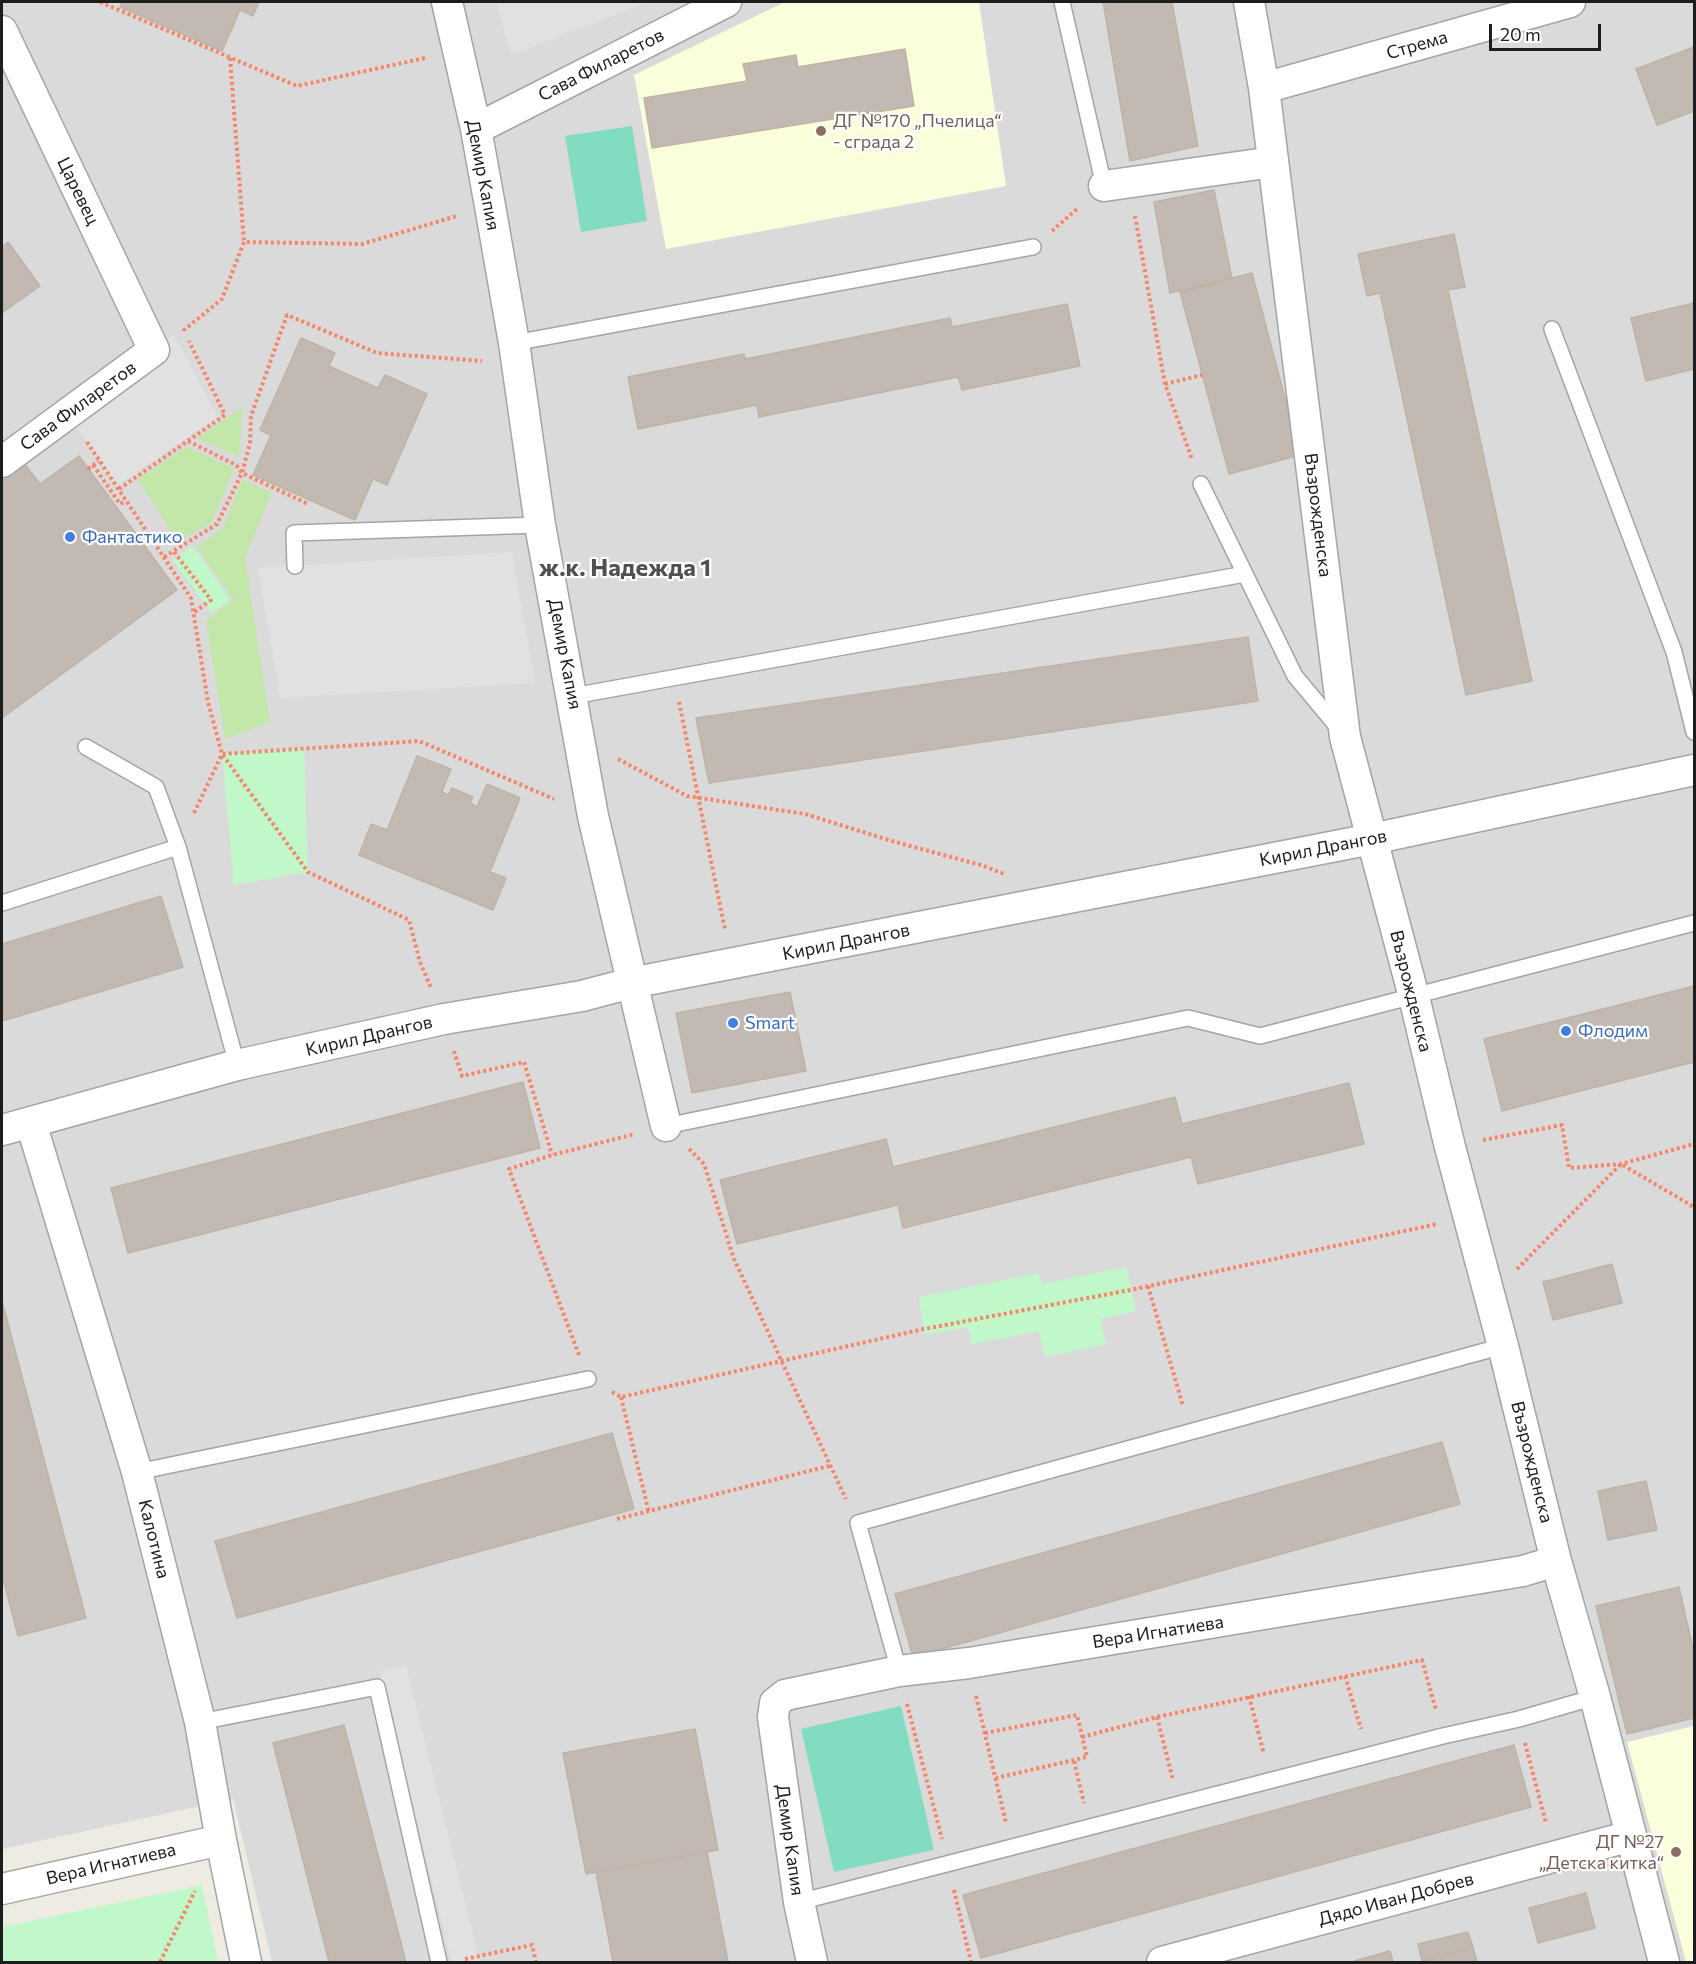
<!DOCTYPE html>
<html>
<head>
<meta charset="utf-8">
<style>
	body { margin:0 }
	#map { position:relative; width:1696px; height:1964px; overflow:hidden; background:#eeebe3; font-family:Commissioner,sans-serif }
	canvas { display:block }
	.frame { position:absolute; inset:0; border:3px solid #1d1d1d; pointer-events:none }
	.scale { position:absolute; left:1489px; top:24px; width:112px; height:27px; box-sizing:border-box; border:3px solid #1d1d1d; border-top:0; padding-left:8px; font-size:18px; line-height:21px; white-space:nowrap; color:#1d1d1d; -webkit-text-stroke:4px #fff; paint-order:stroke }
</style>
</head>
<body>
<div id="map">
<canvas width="1696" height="1964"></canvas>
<div class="frame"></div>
<div class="scale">20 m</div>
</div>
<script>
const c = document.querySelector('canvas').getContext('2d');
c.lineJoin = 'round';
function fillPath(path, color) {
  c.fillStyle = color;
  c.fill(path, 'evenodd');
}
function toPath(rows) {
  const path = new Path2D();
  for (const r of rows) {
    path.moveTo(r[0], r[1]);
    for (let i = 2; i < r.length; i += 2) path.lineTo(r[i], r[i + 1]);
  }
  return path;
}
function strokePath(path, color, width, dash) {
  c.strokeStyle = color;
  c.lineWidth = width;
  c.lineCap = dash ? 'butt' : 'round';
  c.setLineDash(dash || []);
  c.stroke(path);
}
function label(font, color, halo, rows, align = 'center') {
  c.font = font + ' Commissioner,sans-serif';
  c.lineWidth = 4.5;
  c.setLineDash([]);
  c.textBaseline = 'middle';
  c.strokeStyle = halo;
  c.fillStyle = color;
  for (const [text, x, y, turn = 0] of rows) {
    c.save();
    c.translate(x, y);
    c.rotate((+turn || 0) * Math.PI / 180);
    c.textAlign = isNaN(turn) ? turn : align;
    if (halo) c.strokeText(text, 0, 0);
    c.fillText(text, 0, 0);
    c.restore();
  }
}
fillPath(toPath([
	[2,2,1694,2,1694,1962,272,1962,233,1799,2,1849]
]), '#dbdada');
fillPath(toPath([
	[785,2,979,2,1006,186,666,249,634,75],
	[1694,1726,1694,1962,1686,1962,1627,1742]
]), '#fbfedb');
fillPath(toPath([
	[243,407,239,457,197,438],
	[186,447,234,468,212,522,178,542,138,479],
	[242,480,272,492,245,558,270,722,225,739,206,620,234,600,197,547,223,528]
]), '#c2e7a9');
fillPath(toPath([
	[193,546,231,600,211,613,173,560],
	[304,748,308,872,234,885,222,754],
	[1126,1267,1136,1311,1100,1319,1106,1344,1045,1357,1039,1331,972,1344,968,1327,926,1335,924,1329,919,1297,1039,1273,1042,1284],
	[202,1885,218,1962,2,1962,2,1927]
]), '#c0f8c9');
fillPath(toPath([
	[632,126,647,221,581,232,565,136],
	[901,1706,934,1850,834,1872,801,1729]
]), '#82dcc1');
fillPath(toPath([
	[496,2,649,2,511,55],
	[174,335,218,417,116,486,68,414],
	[512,552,535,683,280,698,258,568],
	[406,1665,480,1962,452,1962,379,1671]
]), '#e1e1e1');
const building = toPath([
	[122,2,259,2,253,16,240,10,222,51,120,7,122,2],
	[1103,2,1172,2,1198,146,1130,161,1103,2],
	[1694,47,1694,111,1657,125,1636,69,1694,47],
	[905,49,914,106,652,148,644,98,747,81,743,64,796,55,798,67,905,49],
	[1214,190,1232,278,1170,293,1154,202,1214,190],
	[1454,234,1465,287,1448,290,1532,681,1466,695,1380,293,1367,296,1358,254,1454,234],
	[8,242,40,286,2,313,2,247,8,242],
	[1252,273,1300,455,1229,474,1180,292,1252,273],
	[1694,303,1694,369,1646,381,1631,318,1694,303],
	[1067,304,1080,366,962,390,958,377,759,417,757,405,638,429,628,377,744,354,745,359,950,318,952,327,1067,304],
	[301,338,335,353,329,366,378,388,385,375,427,394,387,485,373,479,355,520,253,475,271,435,260,430,301,338],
	[79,456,177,590,2,718,2,478,23,462,40,484,79,456],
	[1248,637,1258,701,709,783,696,718,1248,637],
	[417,756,451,769,442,792,448,795,452,788,473,797,470,803,477,807,487,784,520,798,490,872,506,878,493,910,359,855,371,824,387,830,417,756],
	[161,896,183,967,2,1021,2,944,161,896],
	[1694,986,1694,1062,1502,1111,1484,1039,1694,986],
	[790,992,806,1071,692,1093,676,1013,790,992],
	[523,1082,540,1148,128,1253,111,1188,523,1082],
	[1349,1083,1364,1144,1198,1184,1191,1157,903,1228,898,1205,737,1244,720,1180,886,1139,893,1167,1175,1097,1182,1124,1349,1083],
	[1612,1264,1622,1303,1553,1320,1543,1282,1612,1264],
	[2,1301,86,1618,18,1636,2,1575,2,1301],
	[612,1433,634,1509,237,1618,215,1541,612,1433],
	[1442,1442,1460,1504,913,1657,895,1594,1442,1442],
	[1646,1481,1657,1530,1608,1540,1598,1491,1646,1481],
	[1679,1587,1694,1653,1694,1718,1627,1734,1596,1606,1679,1587],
	[344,1725,383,1874,406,1962,329,1962,273,1743,344,1725],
	[695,1729,718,1850,586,1874,563,1753,695,1729],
	[1514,1745,1531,1807,981,1958,963,1895,1514,1745],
	[707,1852,728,1962,613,1962,596,1872,707,1852],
	[1586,1893,1595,1928,1538,1943,1529,1908,1586,1893],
	[1468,1932,1473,1947,1422,1961,1418,1944,1468,1932],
	[1473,1947,1477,1962,1422,1962,1422,1961,1473,1947],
	[1390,1951,1393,1962,1351,1962,1390,1951]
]);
fillPath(building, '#c2bab2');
strokePath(building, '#bfb3a5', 1.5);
const lane = toPath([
	[1062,2,1104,186],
	[1552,329,1674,652,1694,732],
	[514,343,1033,247],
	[1201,484,1295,676,1340,730],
	[295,566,294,533,540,525],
	[573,696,1245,574],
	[86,747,156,787,178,847,237,1065],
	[2,903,178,847],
	[666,1126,1188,1018,1260,1036,1694,923],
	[137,1472,588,1379],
	[899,1671,858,1523,1503,1346],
	[200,1722,377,1687,439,1962],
	[799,1902,1443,1736,1519,1719,1595,1697]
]);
const street = toPath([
	[447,2,476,129,490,206,514,343,540,525,593,816,666,1126],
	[1249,2,1264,88,1345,737,1414,997,1450,1147,1503,1346,1556,1561,1595,1697,1664,1962],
	[2,31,154,350,2,462],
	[1264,88,1570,2],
	[476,129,726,2],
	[1104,186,1273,162],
	[31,1123,137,1472,200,1722,221,1840,246,1962],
	[2,1130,237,1065,444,1019,582,996,631,983,1372,839,1694,770],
	[2,1889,221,1840],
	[812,1962,799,1902,773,1717,775,1703,785,1695,899,1671,969,1663,1523,1571,1556,1561],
	[1162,1962,1631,1836]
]);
strokePath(lane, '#a4a4a4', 18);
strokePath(street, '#a4a4a4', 33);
strokePath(toPath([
	[100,2,297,86,425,58],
	[230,58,244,242],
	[1135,216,1165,384,1192,459],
	[1052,231,1078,208],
	[184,331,184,330,222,299,244,242,362,244,457,216],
	[1165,384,1202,375],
	[188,441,236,465,242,473,308,504],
	[87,442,191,598,208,702,222,754,308,872,409,920,420,962,431,988],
	[93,465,120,504,126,501],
	[88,469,99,461],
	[119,489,225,415,189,341],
	[174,552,211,600,193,613],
	[164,557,217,524,242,473,250,443,251,416,287,315,377,353,482,361],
	[679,702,725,930],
	[618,759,687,796,805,814,892,841,984,866,1004,874],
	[194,813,222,754,419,741,554,799],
	[454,1051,462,1076,524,1062,552,1155],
	[1483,1140,1562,1125,1569,1168,1621,1164,1694,1144],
	[689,1149,704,1164,734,1259,846,1499],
	[1517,1269,1621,1164,1694,1207],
	[1148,1286,1183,1406],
	[579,1355,509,1169,552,1155,635,1134],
	[612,1392,621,1397,924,1329,1130,1290,1437,1224],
	[621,1397,649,1513],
	[617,1519,829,1466],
	[1345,1676,1361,1729],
	[976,1696,1006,1823],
	[1249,1696,1264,1754],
	[907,1704,942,1839],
	[1157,1717,1173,1780],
	[985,1733,1077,1715,1087,1757,996,1778],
	[1082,1737,1157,1717,1422,1660,1436,1710],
	[1525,1743,1546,1823],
	[1074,1761,1084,1803],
	[954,1890,971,1962],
	[465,1959,532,1945,536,1962],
	[160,1962,195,1891]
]), '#f6866b', 4, [3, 3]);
strokePath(lane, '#fff', 15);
strokePath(street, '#fff', 30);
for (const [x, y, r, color] of [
	[821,131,6,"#8d6e63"],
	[70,537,6,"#3f7fe0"],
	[733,1023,6,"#3f7fe0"],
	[1566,1031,6,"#3f7fe0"],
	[1676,1852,6,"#8d6e63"]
]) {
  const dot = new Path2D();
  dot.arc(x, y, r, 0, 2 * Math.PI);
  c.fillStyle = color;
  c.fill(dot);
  strokePath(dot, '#fff', 2);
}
label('18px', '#1d1d1d', '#fff', [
	["Стрема",1417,45,-16],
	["Сава Филаретов",601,65,-27],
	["Демир Капия",483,175,79],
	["Царевец",78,191,64],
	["Сава Филаретов",78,406,-36],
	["Възрожденска",1318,515,83],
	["Демир Капия",565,654,79],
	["Кирил Дрангов",1323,848,-11],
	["Кирил Дрангов",846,942,-11],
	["Възрожденска",1411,991,76],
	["Кирил Дрангов",369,1036,-13],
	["Възрожденска",1532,1462,76],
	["Калотина",154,1539,76],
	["Вера Игнатиева",1158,1632,-9],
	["Демир Капия",790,1840,82],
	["Вера Игнатиева",111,1864,-13],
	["Дядо Иван Добрев",1396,1899,-15]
]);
label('18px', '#785e54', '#fff', [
	["ДГ №170 „Пчелица“",833,121],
	["- сграда 2",833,142],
	["ДГ №27",1664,1842,"right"],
	["„Детска китка“",1664,1863,"right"]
], 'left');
label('18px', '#366cbe', '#fff', [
	["Фантастико",82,537],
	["Smart",745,1023],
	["Флодим",1578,1031]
], 'left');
label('bold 24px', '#505050', '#fff', [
	["ж.к. Надежда 1",625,568]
]);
</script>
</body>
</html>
